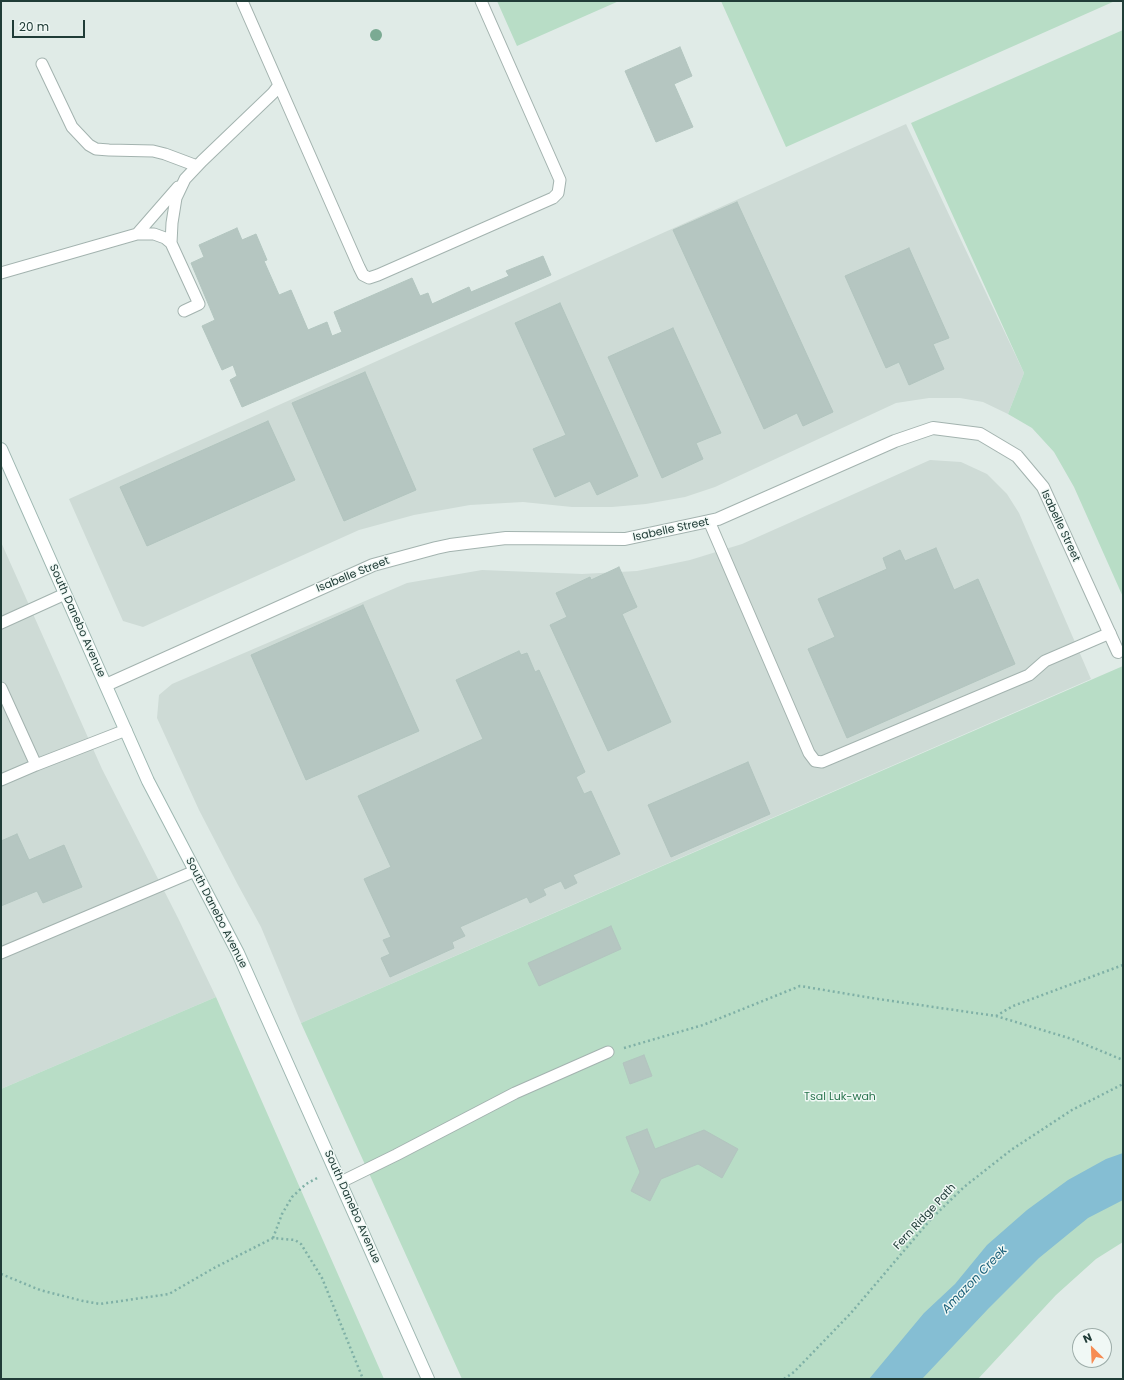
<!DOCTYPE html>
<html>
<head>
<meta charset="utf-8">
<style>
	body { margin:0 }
	#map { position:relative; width:1124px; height:1380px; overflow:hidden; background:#e0ebe7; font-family:Poppins,sans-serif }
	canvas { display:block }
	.frame { position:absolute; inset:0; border:2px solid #203c37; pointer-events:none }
	.north { position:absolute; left:1072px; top:1328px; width:40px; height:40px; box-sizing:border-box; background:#f0f8f5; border:1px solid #9dada9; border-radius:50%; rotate:336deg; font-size:11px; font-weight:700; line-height:16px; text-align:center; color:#203c37 }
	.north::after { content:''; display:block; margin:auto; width:14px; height:18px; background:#f68c53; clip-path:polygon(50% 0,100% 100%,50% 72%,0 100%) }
	.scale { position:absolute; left:12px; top:20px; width:73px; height:18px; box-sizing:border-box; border:2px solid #203c37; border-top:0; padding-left:5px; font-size:12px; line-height:14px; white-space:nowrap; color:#203c37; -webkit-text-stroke:3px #f0f8f5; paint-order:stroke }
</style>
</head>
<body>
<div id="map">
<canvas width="1124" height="1380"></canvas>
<div class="frame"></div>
<div class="north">N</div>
<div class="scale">20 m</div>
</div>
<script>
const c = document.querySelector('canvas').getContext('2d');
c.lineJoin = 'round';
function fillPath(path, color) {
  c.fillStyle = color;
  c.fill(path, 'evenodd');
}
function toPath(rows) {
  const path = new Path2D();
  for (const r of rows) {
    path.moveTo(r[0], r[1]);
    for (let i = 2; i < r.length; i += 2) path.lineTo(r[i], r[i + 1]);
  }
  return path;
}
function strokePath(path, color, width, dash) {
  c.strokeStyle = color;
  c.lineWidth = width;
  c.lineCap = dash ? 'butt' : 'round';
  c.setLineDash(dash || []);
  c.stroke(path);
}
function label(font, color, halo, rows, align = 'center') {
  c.font = font + ' Poppins,sans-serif';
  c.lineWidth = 3;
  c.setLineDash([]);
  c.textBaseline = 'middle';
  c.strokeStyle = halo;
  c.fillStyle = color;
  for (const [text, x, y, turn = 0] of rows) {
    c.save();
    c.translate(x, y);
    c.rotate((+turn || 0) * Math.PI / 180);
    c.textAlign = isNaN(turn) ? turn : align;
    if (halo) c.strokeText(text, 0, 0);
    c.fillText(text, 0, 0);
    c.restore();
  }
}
fillPath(toPath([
	[906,124,1024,373,1008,414,983,402,960,398,929,398,896,403,715,487,685,497,646,504,612,507,572,507,523,502,470,505,414,515,359,530,143,627,123,621,69,499],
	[930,460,961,462,987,474,1007,494,1019,513,1091,679,301,1023,261,927,238,885,199,810,157,718,159,695,172,684,407,583,482,570,582,574,637,571,690,560,742,544],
	[1,542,102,769,178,918,216,997,1,1089]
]), '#cedbd6');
fillPath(toPath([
	[497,1,619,1,517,46],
	[721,1,1115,1,786,147],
	[1123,30,1123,597,1074,487,1054,452,1032,428,1008,414,1024,373,911,123],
	[1123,666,1123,1242,1096,1259,1056,1295,978,1379,462,1379,301,1023],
	[216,997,384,1379,1,1379,1,1089]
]), '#b8ddc6');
fillPath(toPath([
	[1123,1153,1123,1200,1088,1218,1039,1258,988,1309,922,1379,869,1379,924,1313,955,1284,987,1245,1027,1210,1068,1180,1106,1159]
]), '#85bed3');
const building = toPath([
	[680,47,692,76,674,84,693,127,656,142,625,71,680,47],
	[737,202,833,412,803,426,797,413,764,429,673,230,737,202],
	[237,228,242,240,256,234,267,260,264,261,279,295,291,290,308,330,327,322,332,336,342,332,334,312,412,278,420,296,428,293,432,304,469,287,471,292,509,276,506,271,543,256,551,275,242,407,230,380,237,376,233,365,222,370,202,326,215,320,191,263,204,257,199,245,237,228],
	[909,248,949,338,933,344,944,369,909,385,899,362,886,368,845,276,909,248],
	[560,303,638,476,597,495,590,481,555,497,533,449,566,435,515,323,560,303],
	[673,328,721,433,696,443,703,459,662,478,608,357,673,328],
	[365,372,416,490,344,521,292,403,365,372],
	[268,421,295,480,147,546,120,487,268,421],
	[936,548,954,590,978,579,1015,664,847,738,808,649,835,637,818,599,887,569,883,558,900,550,905,561,936,548],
	[619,567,637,607,622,614,671,722,608,751,550,625,567,617,556,593,590,577,591,580,619,567],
	[363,605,419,731,306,780,251,655,363,605],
	[519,651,521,655,527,653,535,672,539,670,585,772,576,777,584,794,591,791,620,854,573,875,577,883,565,889,561,881,543,889,546,895,530,903,527,897,460,927,465,936,452,942,454,948,390,977,381,958,390,954,383,940,391,937,364,879,391,867,358,796,483,739,456,680,519,651],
	[748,762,770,814,671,857,648,805,748,762],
	[17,834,29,860,64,845,82,887,43,903,37,891,1,906,1,841,17,834],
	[611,926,621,949,539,986,528,963,611,926],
	[644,1055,652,1076,630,1084,623,1063,644,1055],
	[647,1129,655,1149,704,1130,738,1149,722,1178,698,1164,661,1179,650,1201,631,1191,640,1172,626,1137,647,1129]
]);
fillPath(building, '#b5c6c1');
strokePath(building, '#b2c5bf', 1);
const lane = toPath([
	[242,1,359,267,363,275,369,278,378,275,553,198,558,193,560,180,481,1],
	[42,64,72,127,89,145,96,149,109,150,153,151,165,154,197,166],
	[137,234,178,187],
	[171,243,172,223,176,198,185,179,202,161,273,93,279,85],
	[1,273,137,234,154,234,165,238,171,243,199,304,184,311],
	[709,521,809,753,815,761,822,762,1029,675,1045,661,1110,633],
	[1,623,65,594],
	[1,688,36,765,126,730],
	[1,780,36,765],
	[1,953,195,871],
	[341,1182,396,1155,515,1093,608,1052]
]);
const street = toPath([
	[106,685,373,565,436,548,450,545,506,538,625,539,709,521,718,519,895,441,933,428,980,434,1017,456,1043,487,1118,652]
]);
const secondary = toPath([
	[1,449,148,781,238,953,428,1379]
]);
strokePath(lane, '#a3b3af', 13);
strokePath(street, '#a3b3af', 14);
strokePath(secondary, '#9eb7b1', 14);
strokePath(toPath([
	[996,1016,1013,1006,1123,965],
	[624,1048,703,1025,800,986,878,999,996,1016,1072,1039,1123,1060],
	[273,1238,282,1214,292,1197,306,1184,319,1177],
	[1,1274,40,1290,83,1301,100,1304,169,1294,214,1268,273,1238,295,1240,301,1244,322,1278,363,1379],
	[784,1379,794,1372,851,1313,931,1219,964,1187,1011,1150,1072,1110,1123,1084]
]), '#7fb0a6', 2.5, [2, 3]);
strokePath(lane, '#fff', 11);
strokePath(street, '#fff', 12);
strokePath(secondary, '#fff', 12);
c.fillStyle = '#7baa93';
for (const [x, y] of [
	[376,35]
]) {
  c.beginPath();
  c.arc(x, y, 6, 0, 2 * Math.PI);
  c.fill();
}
label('11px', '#203c37', '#f0f8f5', [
	["Isabelle Street",1060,526,65],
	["Isabelle Street",671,530,-12],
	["Isabelle Street",353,575,-22],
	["South Danebo Avenue",77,621,66],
	["South Danebo Avenue",216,913,63],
	["South Danebo Avenue",352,1207,66],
	["Fern Ridge Path",925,1217,-47]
]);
label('11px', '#29744e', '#f0f8f5', [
	["Tsal Luk-wah",840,1097]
]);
label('italic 12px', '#185f79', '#f0f8f5', [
	["Amazon Creek",975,1280,-46]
]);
</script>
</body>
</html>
